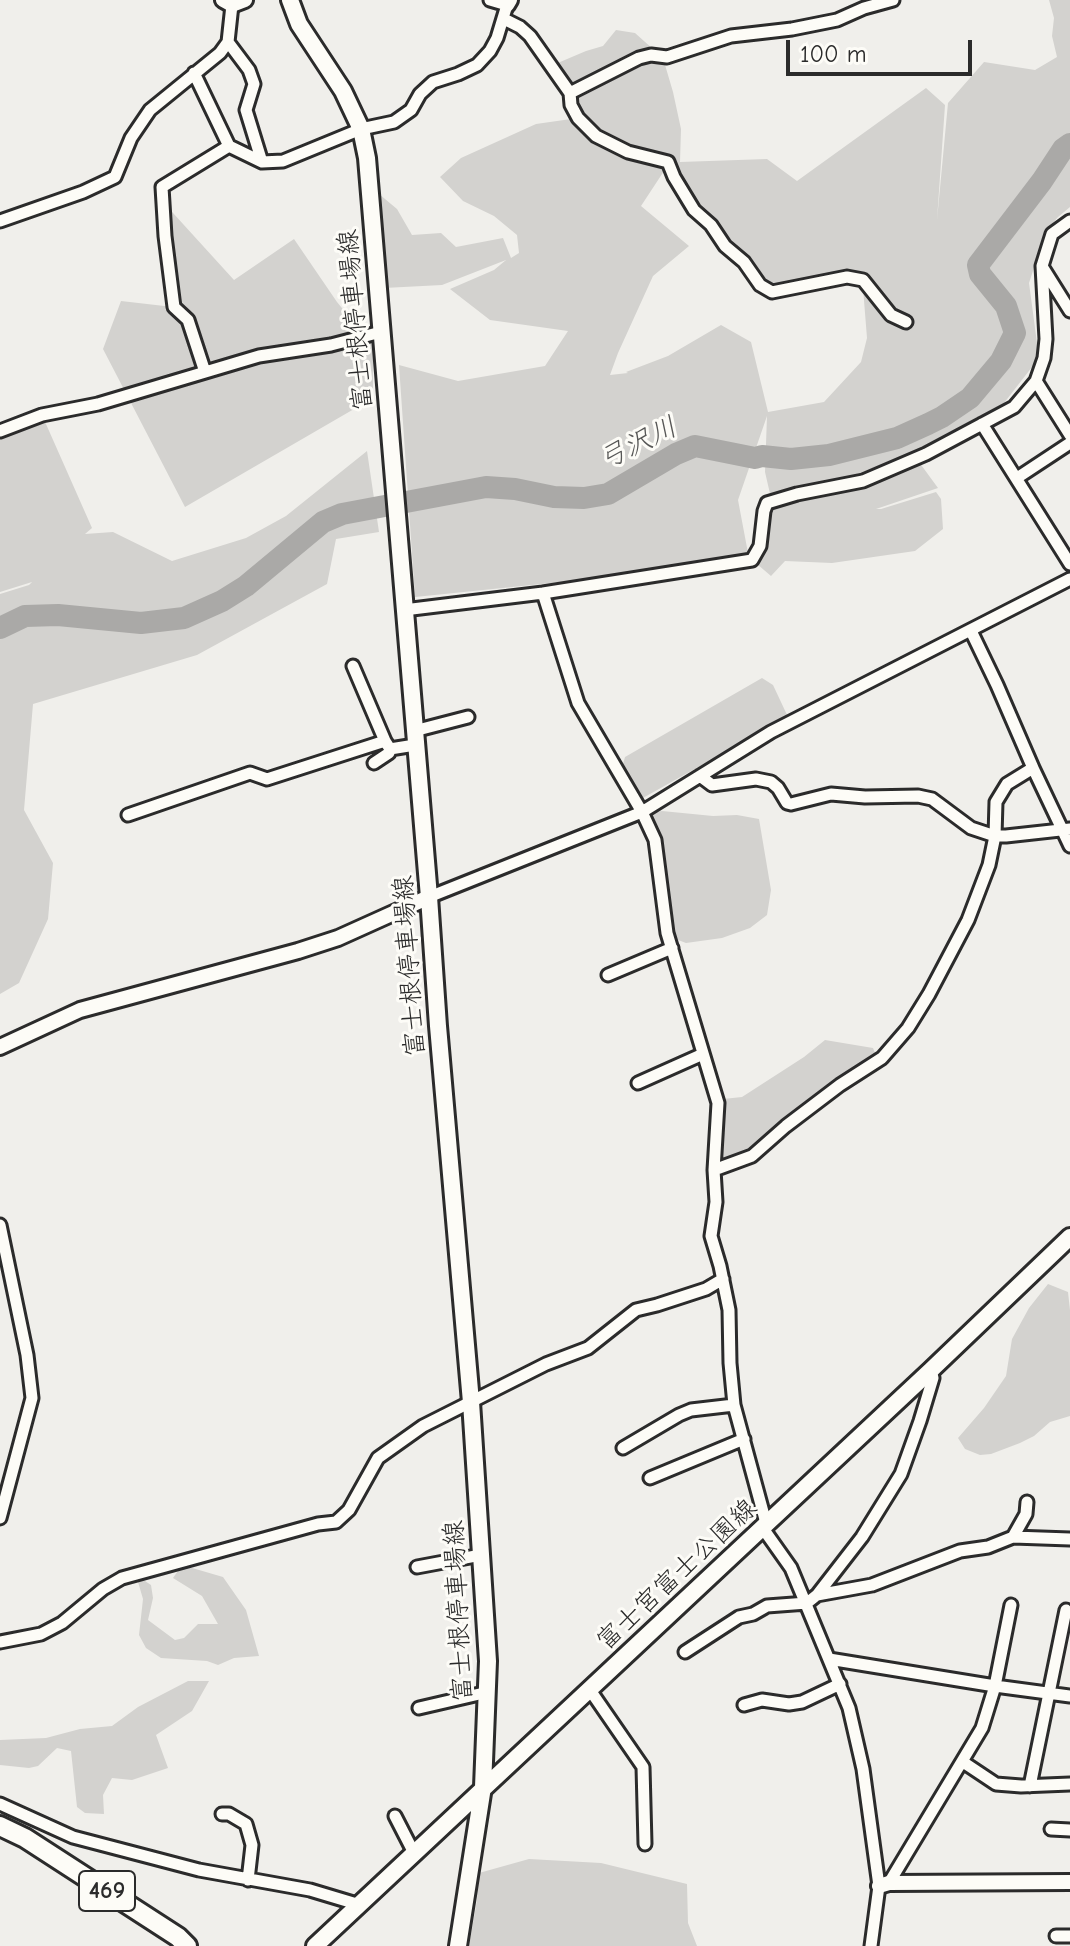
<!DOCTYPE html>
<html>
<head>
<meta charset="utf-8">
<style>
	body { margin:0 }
	#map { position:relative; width:1070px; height:1946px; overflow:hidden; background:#f0efeb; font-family:"Comic Neue",sans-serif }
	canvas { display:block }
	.scale { position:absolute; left:786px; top:40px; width:186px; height:36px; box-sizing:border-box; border:4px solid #2b2b2b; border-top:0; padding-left:10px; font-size:24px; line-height:28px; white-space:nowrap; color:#2b2b2b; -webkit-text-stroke:6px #fdfcf7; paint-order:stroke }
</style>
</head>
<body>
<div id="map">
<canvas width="1070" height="1946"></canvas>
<div class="scale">100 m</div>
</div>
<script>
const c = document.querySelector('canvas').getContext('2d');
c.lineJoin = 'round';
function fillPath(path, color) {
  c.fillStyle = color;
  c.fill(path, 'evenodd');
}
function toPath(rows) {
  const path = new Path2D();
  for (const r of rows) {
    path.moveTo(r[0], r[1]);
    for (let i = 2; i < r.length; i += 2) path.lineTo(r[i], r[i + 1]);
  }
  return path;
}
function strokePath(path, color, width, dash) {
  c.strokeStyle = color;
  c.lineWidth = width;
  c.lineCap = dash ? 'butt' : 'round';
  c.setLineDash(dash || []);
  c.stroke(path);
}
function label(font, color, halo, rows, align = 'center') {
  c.font = font + ' "Comic Neue","Klee One",sans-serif';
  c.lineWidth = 6;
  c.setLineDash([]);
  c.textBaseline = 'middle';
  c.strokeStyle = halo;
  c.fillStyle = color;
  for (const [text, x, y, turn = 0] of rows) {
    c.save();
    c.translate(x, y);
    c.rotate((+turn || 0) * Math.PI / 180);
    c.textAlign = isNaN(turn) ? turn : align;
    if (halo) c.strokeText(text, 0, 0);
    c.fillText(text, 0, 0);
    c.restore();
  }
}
fillPath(toPath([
	[1049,0,1070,0,1070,207,1058,217,1046,231,1029,283,1039,358,1004,403,907,455,844,479,771,498,765,472,767,416,738,500,748,553,600,578,415,597,399,365,458,381,545,366,568,331,490,320,450,289,494,270,506,260,442,285,384,288,379,194,397,209,412,235,441,233,456,247,503,238,511,258,519,253,517,235,494,216,463,201,440,177,461,158,536,124,578,118,553,65,586,51,603,46,616,30,635,33,663,58,673,92,681,129,680,162,767,159,797,181,926,88,945,105,937,220,948,103,984,62,1035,70,1057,57,1052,36,1054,18],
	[637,154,675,161,668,162,697,213,772,292,859,274,863,288,867,338,861,362,824,402,768,412,751,342,721,325,668,356,626,372,628,373,610,375,618,353,653,276,689,246,641,206,664,171],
	[163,202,234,280,294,239,337,302,373,346,373,398,185,507,103,349,121,301,173,307],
	[42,415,92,528,85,534,113,532,172,561,246,538,286,516,367,451,379,532,336,539,327,584,197,655,33,704,24,810,53,863,48,919,19,983,0,994,0,594,29,585,32,582,0,592,0,431],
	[919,462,938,488,876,509,881,509,936,492,941,499,943,529,915,551,832,563,785,561,771,576,757,564,770,506],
	[762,678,773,685,788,717,641,799,623,764,625,757],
	[662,811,713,816,737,815,759,819,771,890,767,915,750,928,722,938,686,943,673,938,645,814],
	[825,1040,873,1048,877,1058,826,1088,746,1152,725,1162,720,1161,723,1099,742,1097,804,1057],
	[1048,1284,1068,1292,1070,1310,1070,1416,1050,1422,1034,1436,1020,1443,991,1454,980,1455,965,1449,958,1438,984,1408,1006,1376,1012,1339,1029,1308],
	[182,1565,223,1577,246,1610,259,1656,234,1658,218,1665,207,1661,161,1658,146,1648,139,1635,143,1599,136,1575,151,1585,153,1598,148,1620,175,1640,184,1638,198,1624,218,1624,202,1596,173,1578],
	[188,1681,209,1681,192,1711,156,1735,168,1768,132,1780,112,1778,103,1795,104,1814,85,1813,77,1807,71,1751,57,1748,38,1766,29,1768,0,1765,0,1740,46,1738,80,1729,112,1726,138,1707],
	[529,1859,601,1863,687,1884,688,1923,697,1946,469,1946,477,1900,479,1873]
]), '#d3d2cf');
strokePath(toPath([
	[0,628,25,616,58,615,141,623,184,618,222,601,246,586,323,522,342,514,486,487,515,489,554,497,584,498,608,494,676,454,695,446,755,458,762,456,791,459,829,455,897,438,928,424,942,417,970,398,1001,361,1015,333,1006,306,980,274,978,265,1042,181,1063,149,1070,144]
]), '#aaa9a7', 22);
const minor = toPath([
	[504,19,520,27,530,36,570,93,639,58,651,55,667,57,731,36,792,29,837,20,864,8,893,0],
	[228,42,249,70,254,84,246,110,262,162],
	[194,73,229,146,262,162,283,161,361,129,394,122,411,110,420,94,433,82,458,74,477,65,490,51,497,38,507,5,490,0],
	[570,93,571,105,578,118,596,136,628,152,668,162,674,177,694,210,711,225,725,246,744,262,760,285,772,292,847,277,863,280,891,315,906,322],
	[0,221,83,192,115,177,131,138,150,110,220,53,228,42,232,5],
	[1043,268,1070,311],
	[205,372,188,320,174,307,165,236,162,187,229,146],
	[1036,381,1070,435],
	[982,424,1070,564],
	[0,431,42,415,98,404,259,356,331,345,381,332],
	[1017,478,1070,443],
	[543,593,752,560,760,546,764,511,767,503,797,494,863,481,926,454,1014,407,1036,381,1044,358,1046,339,1042,266,1052,234,1070,221],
	[404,610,543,593,578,703,642,812,655,840,667,933,718,1103,714,1170,716,1202,711,1236,720,1266,729,1310,730,1363,734,1405,766,1523],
	[353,666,385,741],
	[414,731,468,717],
	[374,763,389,753,390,749],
	[1033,768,1070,846],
	[700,776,712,785,756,779,771,782,778,788,787,803,791,804,831,794,865,797,918,796,932,799,971,828,995,836,1006,836,1070,829],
	[128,815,250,773,267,779,385,741,390,749,415,745],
	[429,897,642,812,771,732,1070,579],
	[608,975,672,948],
	[638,1083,703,1054],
	[714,1170,752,1156,786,1126,840,1085,882,1058,908,1028,929,994,968,920,989,865,995,836,996,802,1007,784,1033,768,997,685,971,631],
	[0,1225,27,1355,32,1398,0,1518],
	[623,1448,679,1415,691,1410,734,1405],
	[650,1478,744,1439],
	[762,1527,791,1568,849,1708,863,1769,879,1886,871,1946],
	[1013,1537,1070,1539],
	[417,1567,481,1555],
	[817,1595,862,1537,901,1474,920,1421,933,1378,931,1370],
	[0,1642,41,1634,62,1623,103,1589,122,1578,318,1524,336,1522,349,1510,378,1458,423,1426,546,1364,588,1348,636,1310,657,1305,706,1289,723,1279],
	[685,1652,739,1617,753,1614,767,1606,807,1603,817,1595,872,1585,960,1551,988,1547,1013,1537,1026,1514,1027,1502],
	[829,1659,995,1686,1070,1696],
	[590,1690,643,1767,645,1844],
	[744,1705,762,1700,789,1704,802,1702,840,1684],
	[419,1708,488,1692],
	[963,1762,996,1784,1021,1786,1070,1784],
	[1030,1786,1066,1610],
	[0,1804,73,1837,199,1870,310,1890,360,1905],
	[222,1814,229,1814,246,1824,252,1845,248,1880],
	[395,1816,414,1853],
	[1051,1829,1070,1830],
	[889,1883,982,1728,995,1686,1011,1605],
	[1056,1936,1070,1936]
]);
const tertiary = toPath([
	[223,0,232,5,245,0],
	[507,5,510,0],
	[0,1047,80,1010,298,951,338,938,429,897],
	[879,1886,889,1883,1070,1882]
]);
const secondary = toPath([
	[290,0,299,24,343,91,361,129,367,158,429,897,438,1026,471,1402,488,1661,483,1787,458,1946],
	[315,1946,931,1370,1070,1237]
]);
const trunk = toPath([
	[0,1826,25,1838,178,1937,187,1946]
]);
strokePath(minor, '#2b2b2b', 17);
strokePath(tertiary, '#2b2b2b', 20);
strokePath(secondary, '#2b2b2b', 22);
strokePath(trunk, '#2b2b2b', 24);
strokePath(minor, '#fdfcf7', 11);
strokePath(tertiary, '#fdfcf7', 14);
strokePath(secondary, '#fdfcf7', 16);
strokePath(trunk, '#fdfcf7', 18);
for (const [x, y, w] of [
	[107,1891,56]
]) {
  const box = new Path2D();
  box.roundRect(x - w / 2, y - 20, w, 40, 6);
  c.fillStyle = '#fdfcf7';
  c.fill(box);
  strokePath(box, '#2b2b2b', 2);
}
label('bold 24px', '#2b2b2b', null, [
	["469",107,1891]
]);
label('26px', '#2b2b2b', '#fdfcf7', [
	["富士根停車場線",356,320,-95],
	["富士根停車場線",410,966,-94],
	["富士宮富士公園線",677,1575,-43],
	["富士根停車場線",459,1611,-93]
]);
label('italic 28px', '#575756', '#fdfcf7', [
	["弓沢川",638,444,-26]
]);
</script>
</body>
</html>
